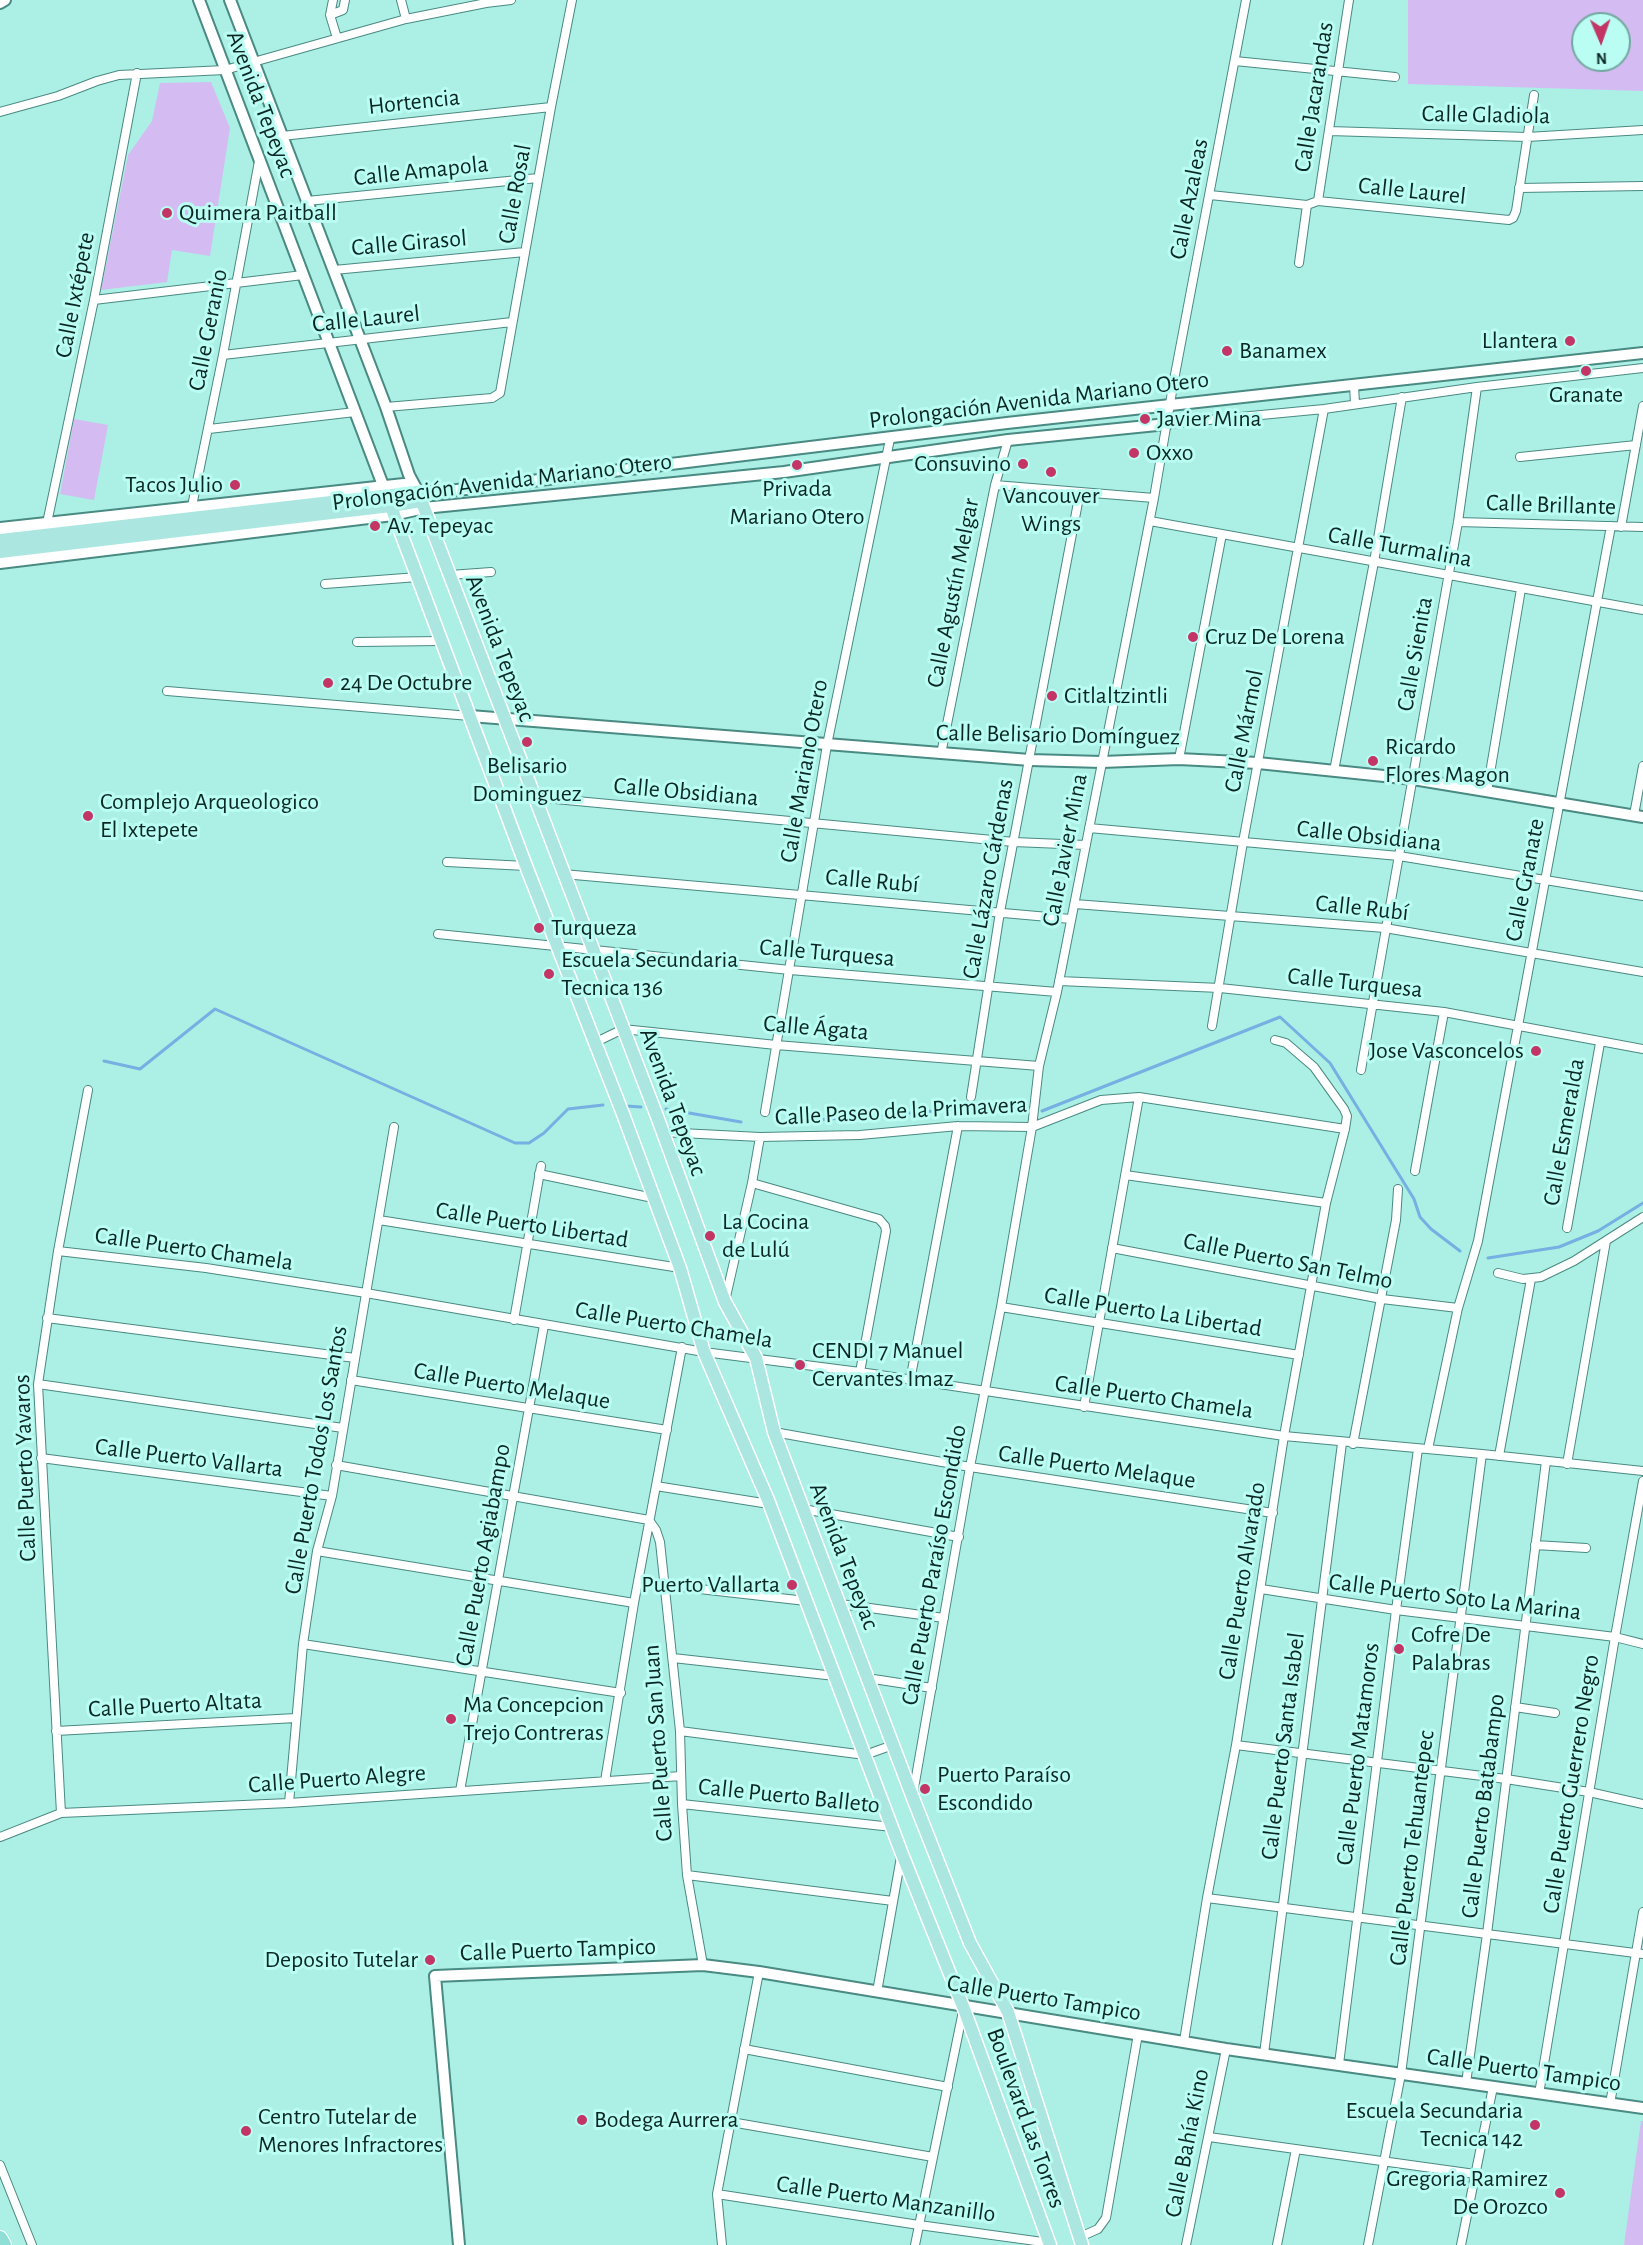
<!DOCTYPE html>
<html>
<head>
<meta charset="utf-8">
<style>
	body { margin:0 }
	#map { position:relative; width:1643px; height:2245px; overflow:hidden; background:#acefe5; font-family:"Alegreya Sans",sans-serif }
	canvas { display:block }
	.north { position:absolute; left:1571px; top:12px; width:60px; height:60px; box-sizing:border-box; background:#b9fdf3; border:2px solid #73a7a0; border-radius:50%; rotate:178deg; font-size:16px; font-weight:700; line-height:24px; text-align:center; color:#0b2723 }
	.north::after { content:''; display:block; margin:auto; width:21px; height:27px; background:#c23564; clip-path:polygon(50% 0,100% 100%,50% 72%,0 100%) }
</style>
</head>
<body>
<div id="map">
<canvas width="1643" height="2245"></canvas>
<div class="north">N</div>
</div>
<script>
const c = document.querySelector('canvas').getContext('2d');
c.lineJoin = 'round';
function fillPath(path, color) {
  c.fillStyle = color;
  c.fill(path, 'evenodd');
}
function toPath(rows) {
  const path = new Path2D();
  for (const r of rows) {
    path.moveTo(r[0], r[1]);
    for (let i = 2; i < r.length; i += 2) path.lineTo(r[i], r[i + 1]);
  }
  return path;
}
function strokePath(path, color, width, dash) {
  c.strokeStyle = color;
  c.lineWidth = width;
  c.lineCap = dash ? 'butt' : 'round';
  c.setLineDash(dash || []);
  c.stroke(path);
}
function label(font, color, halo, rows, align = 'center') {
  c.font = font + ' "Alegreya Sans",sans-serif';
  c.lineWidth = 6;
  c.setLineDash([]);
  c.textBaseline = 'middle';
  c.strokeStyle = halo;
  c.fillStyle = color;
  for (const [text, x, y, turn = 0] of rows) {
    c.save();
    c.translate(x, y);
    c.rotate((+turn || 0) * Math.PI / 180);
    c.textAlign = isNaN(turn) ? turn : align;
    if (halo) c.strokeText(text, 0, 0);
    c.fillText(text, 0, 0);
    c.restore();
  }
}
fillPath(toPath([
	[1408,0,1643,0,1643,91,1408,84],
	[1583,24,1619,24,1619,60,1583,60],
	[211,82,230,128,210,256,172,250,167,282,101,290,128,155,152,121,160,83],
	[74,419,108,425,94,500,60,494],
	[1641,2121,1643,2121,1643,2245,1624,2245]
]), '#d4bcf3');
strokePath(toPath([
	[104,1061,140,1069,215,1009,515,1143,529,1143,544,1133,568,1109,603,1105],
	[626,1106,641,1107],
	[666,1109,741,1122],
	[1042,1111,1280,1017,1330,1063,1414,1199,1420,1217,1431,1229,1460,1251],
	[778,1123,1013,1105],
	[1488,1258,1559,1247,1598,1231,1643,1203]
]), '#75b0e2', 3);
const minor = toPath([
	[333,0,330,15,337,38],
	[401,0,406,19],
	[330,15,343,10,345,0],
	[1235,61,1395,77],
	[0,112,58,96,97,81,119,75,225,70,406,19,486,3,511,0],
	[1329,131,1527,137,1643,130],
	[282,136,551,107],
	[1519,188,1643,186],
	[1210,195,1307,205,1318,201,1509,220,1513,218,1516,211,1534,95],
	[307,201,538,178],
	[1318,201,1349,0],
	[1299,263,1307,205],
	[334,270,525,252],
	[94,300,303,275],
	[223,355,512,322],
	[1354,385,1355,404],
	[386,407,492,398,500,393,551,107,572,0],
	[1167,424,1324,409,1477,387,1643,368],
	[209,429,355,412],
	[1520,457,1636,445],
	[995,485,1154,498],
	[192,506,223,355,259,161],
	[1150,521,1643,610],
	[1458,522,1643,527],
	[47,523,94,300,137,73],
	[1621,527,1643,406],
	[450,575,491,572],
	[325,584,418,577],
	[357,642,442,641],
	[167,691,470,716],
	[941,754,995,485,1008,440],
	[1179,759,1222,534],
	[1334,771,1374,562,1402,397],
	[1487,791,1521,589],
	[534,797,1014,842,1086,845],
	[1634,815,1643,766],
	[1089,828,1399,856,1643,896],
	[447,862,526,866],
	[563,874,1071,919],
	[1075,904,1385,928,1643,972],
	[438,934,790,970,1057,992],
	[1059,981,1220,988,1444,1012,1643,1049],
	[1212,1026,1243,842,1324,409],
	[594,1043,623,1029,776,1045,1039,1066],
	[1361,1070,1458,522,1477,387],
	[971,1097,1000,912,1080,492],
	[765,1112,827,745,890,439],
	[661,1132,760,1137,860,1135,958,1126,1032,1127,1101,1100,1139,1097,1345,1129],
	[1415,1171,1444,1012],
	[539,1174,653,1198],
	[1125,1175,1326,1203],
	[752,1183,879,1219,885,1226,886,1231,860,1372],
	[379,1220,680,1268],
	[1567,1228,1600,1043],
	[1112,1248,1382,1299,1458,1308],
	[58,1251,206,1268,366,1293,704,1352,860,1372,1284,1436,1482,1454,1643,1471],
	[1498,1273,1523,1279,1541,1277,1574,1261,1643,1217],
	[725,1301,752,1183,760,1137],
	[1001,1307,1299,1355],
	[47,1318,355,1358],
	[514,1320,541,1166],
	[351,1380,667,1430],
	[910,1381,958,1126],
	[38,1384,343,1428],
	[1084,1407,1139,1097],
	[774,1432,970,1467,1273,1513],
	[1353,1444,1396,1220,1398,1189],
	[1428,1449,1458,1308,1478,1241,1611,526],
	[1499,1456,1531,1279],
	[41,1458,332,1496],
	[1567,1464,1606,1241],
	[336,1465,649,1520,656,1530,660,1542,680,1731,682,1804,687,1875,703,1965],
	[656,1486,769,1504],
	[803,1509,959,1537],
	[1535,1545,1586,1548],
	[317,1551,634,1603],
	[664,1585,806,1601],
	[1261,1589,1396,1610,1615,1637,1643,1644],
	[840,1604,944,1618],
	[303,1644,621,1693],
	[673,1658,835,1676],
	[867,1678,932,1688],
	[1515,1707,1555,1713],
	[56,1731,296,1718],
	[680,1731,865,1755,893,1745],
	[1236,1745,1506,1779,1589,1792,1643,1804],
	[605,1781,634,1603,682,1347],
	[460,1791,544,1325],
	[913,1794,970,1467,1001,1307,1032,1127,1039,1066,1057,992,1154,498,1174,380,1246,0],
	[289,1803,303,1644,317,1551,332,1496,394,1127],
	[682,1804,892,1827],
	[61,1813,38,1384,58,1251,88,1090],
	[0,1837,61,1813,289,1803,681,1776],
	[687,1875,893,1901],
	[1207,1898,1643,1954],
	[877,1992,901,1857],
	[1184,2041,1207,1898,1236,1745,1284,1436,1326,1203,1345,1129,1347,1116,1344,1109,1314,1067,1286,1043,1275,1040],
	[744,2049,948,2087],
	[1264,2054,1342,1443],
	[1339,2064,1396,1610,1418,1449],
	[1466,2083,1487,1934,1546,1461],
	[1539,2094,1615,1637,1643,1481],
	[1610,2104,1643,1912],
	[731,2122,933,2157],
	[1209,2137,1475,2174],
	[0,2165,32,2245],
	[717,2194,919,2225,1050,2243],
	[1080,2237,1098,2229,1106,2218,1138,2034],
	[722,2245,717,2194,759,1972],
	[915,2245,963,2011],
	[1186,2245,1226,2049],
	[1277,2245,1296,2149],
	[1368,2245,1401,2074,1482,1454],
	[1461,2245,1493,2087]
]);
const tertiary = toPath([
	[199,0,387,496],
	[230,0,386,407,409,475,418,492],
	[0,3,5,0],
	[0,528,413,483],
	[0,563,393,515,424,508,784,472,1008,440,1167,424],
	[470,716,1030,760,1102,762,1179,759,1258,763,1413,779,1643,817],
	[459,2245,435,1976,703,1965,759,1972,1226,2049,1643,2108]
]);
const secondary = toPath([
	[418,492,441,492,1007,423,1643,353]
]);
const primary = toPath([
	[387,496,526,866,623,1114,680,1268,704,1352,768,1500,902,1854,964,2009,1050,2245],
	[0,540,418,492,658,1119,725,1302,756,1358,774,1432,913,1798,970,1943,1008,2012,1082,2245],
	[0,552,391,506,421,501]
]);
const trunk = toPath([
	[0,2238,4,2245]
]);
strokePath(minor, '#498a82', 10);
strokePath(tertiary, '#498a82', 14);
strokePath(secondary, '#498a82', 14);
strokePath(primary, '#fff', 15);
strokePath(trunk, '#fff', 16);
strokePath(minor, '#fff', 8);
strokePath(tertiary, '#fff', 10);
strokePath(secondary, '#fff', 10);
strokePath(primary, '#abe7e0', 12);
strokePath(trunk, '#8fdfd6', 14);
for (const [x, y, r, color] of [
	[167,213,6,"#c23564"],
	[1570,341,6,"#c23564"],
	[1227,351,6,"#c23564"],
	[1586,371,6,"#c23564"],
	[1145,419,6,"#c23564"],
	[1134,453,6,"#c23564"],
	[1023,464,6,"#c23564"],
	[797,465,6,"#c23564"],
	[1051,472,6,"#c23564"],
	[235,485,6,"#c23564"],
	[375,526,6,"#c23564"],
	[1193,637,6,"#c23564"],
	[328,683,6,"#c23564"],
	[1052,696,6,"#c23564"],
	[527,742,6,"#c23564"],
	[1373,761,6,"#c23564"],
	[88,816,6,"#c23564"],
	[539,928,6,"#c23564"],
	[549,974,6,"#c23564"],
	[1536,1051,6,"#c23564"],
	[710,1236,6,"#c23564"],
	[800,1365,6,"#c23564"],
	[792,1585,6,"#c23564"],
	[1399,1649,6,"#c23564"],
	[451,1719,6,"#c23564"],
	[925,1789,6,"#c23564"],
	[430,1960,6,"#c23564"],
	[582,2120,6,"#c23564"],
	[1535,2125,6,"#c23564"],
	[246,2131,6,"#c23564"],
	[1560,2193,6,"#c23564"]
]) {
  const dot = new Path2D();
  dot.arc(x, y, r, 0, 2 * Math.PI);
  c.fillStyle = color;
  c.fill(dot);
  strokePath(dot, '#b9fdf3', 2);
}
label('24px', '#0b2723', '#b9fdf3', [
	["Calle Jacarandas",1314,97,-81],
	["Hortencia",414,102,-6],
	["Avenida Tepeyac",261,104,69],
	["Calle Gladiola",1486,115,1],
	["Calle Amapola",421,171,-6],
	["Calle Laurel",1412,191,6],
	["Calle Rosal",515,194,-80],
	["Calle Azaleas",1189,199,-79],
	["Calle Girasol",409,243,-5],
	["Calle Ixtépete",75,295,-79],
	["Calle Laurel",366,319,-6],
	["Calle Geranio",208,330,-79],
	["Prolongación Avenida Mariano Otero",1039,400,-7],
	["Prolongación Avenida Mariano Otero",502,482,-7],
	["Calle Brillante",1551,505,2],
	["Calle Turmalina",1400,547,10],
	["Calle Agustín Melgar",953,593,-79],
	["Avenida Tepeyac",500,648,69],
	["Calle Sienita",1415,654,-80],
	["Calle Mármol",1244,731,-79],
	["Calle Belisario Domínguez",1058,735,1],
	["Calle Mariano Otero",804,771,-80],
	["Calle Obsidiana",686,792,5],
	["Calle Obsidiana",1369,836,6],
	["Calle Javier Mina",1065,850,-79],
	["Calle Lázaro Cárdenas",988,879,-80],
	["Calle Granate",1525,880,-79],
	["Calle Rubí",872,881,5],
	["Calle Rubí",1362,908,6],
	["Calle Turquesa",827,953,5],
	["Calle Turquesa",1355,983,6],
	["Calle Ágata",816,1028,5],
	["Avenida Tepeyac",673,1102,70],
	["Calle Paseo de la Primavera",901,1111,-3],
	["Calle Esmeralda",1564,1132,-80],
	["Calle Puerto Libertad",532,1225,9],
	["Calle Puerto Chamela",194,1249,8],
	["Calle Puerto San Telmo",1288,1261,11],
	["Calle Puerto La Libertad",1153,1312,9],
	["Calle Puerto Chamela",674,1325,9],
	["Calle Puerto Melaque",512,1386,9],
	["Calle Puerto Chamela",1154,1397,8],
	["Calle Puerto Vallarta",189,1458,7],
	["Calle Puerto Todos Los Santos",316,1460,-80],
	["Calle Puerto Melaque",1097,1467,8],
	["Calle Puerto Yavaros",25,1468,-92],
	["Calle Puerto Agiabampo",483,1555,-80],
	["Avenida Tepeyac",844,1556,69],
	["Calle Puerto Paraíso Escondido",934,1565,-80],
	["Calle Puerto Alvarado",1242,1581,-81],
	["Calle Puerto Soto La Marina",1455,1597,7],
	["Calle Puerto Altata",175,1705,-3],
	["Calle Puerto San Juan",658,1743,-94],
	["Calle Puerto Santa Isabel",1283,1746,-83],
	["Calle Puerto Matamoros",1358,1754,-83],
	["Calle Puerto Alegre",337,1779,-4],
	["Calle Puerto Guerrero Negro",1571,1784,-81],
	["Calle Puerto Balleto",789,1796,6],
	["Calle Puerto Batabampo",1483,1806,-83],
	["Calle Puerto Tehuantepec",1412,1848,-83],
	["Calle Puerto Tampico",558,1950,-2],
	["Calle Puerto Tampico",1044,1998,9],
	["Calle Puerto Tampico",1524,2070,8],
	["Boulevard Las Torres",1026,2118,70],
	["Calle Bahía Kino",1187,2143,-79],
	["Calle Puerto Manzanillo",886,2199,8]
]);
label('24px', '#0b2723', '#b9fdf3', [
	["Quimera Paitball",179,213],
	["Llantera",1558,341,"right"],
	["Banamex",1239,351],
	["Granate",1586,395,"center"],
	["Javier Mina",1157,419],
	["Oxxo",1146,453],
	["Consuvino",1011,464,"right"],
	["Tacos Julio",223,485,"right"],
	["Privada",797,489,"center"],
	["Mariano Otero",797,517,"center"],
	["Vancouver",1051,496,"center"],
	["Wings",1051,524,"center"],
	["Av. Tepeyac",387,526],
	["Cruz De Lorena",1205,637],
	["24 De Octubre",340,683],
	["Citlaltzintli",1064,696],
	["Ricardo",1385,747],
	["Flores Magon",1385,775],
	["Belisario",527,766,"center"],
	["Dominguez",527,794,"center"],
	["Complejo Arqueologico",100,802],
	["El Ixtepete",100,830],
	["Turqueza",551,928],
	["Escuela Secundaria",561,960],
	["Tecnica 136",561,988],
	["Jose Vasconcelos",1524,1051,"right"],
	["La Cocina",722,1222],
	["de Lulú",722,1250],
	["CENDI 7 Manuel",812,1351],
	["Cervantes Imaz",812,1379],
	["Puerto Vallarta",780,1585,"right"],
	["Cofre De",1411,1635],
	["Palabras",1411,1663],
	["Ma Concepcion",463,1705],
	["Trejo Contreras",463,1733],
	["Puerto Paraíso",937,1775],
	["Escondido",937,1803],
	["Deposito Tutelar",418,1960,"right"],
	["Escuela Secundaria",1523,2111,"right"],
	["Tecnica 142",1523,2139,"right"],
	["Centro Tutelar de",258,2117],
	["Menores Infractores",258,2145],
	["Bodega Aurrera",594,2120],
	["Gregoria Ramirez",1548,2179,"right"],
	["De Orozco",1548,2207,"right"]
], 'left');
</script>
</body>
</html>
